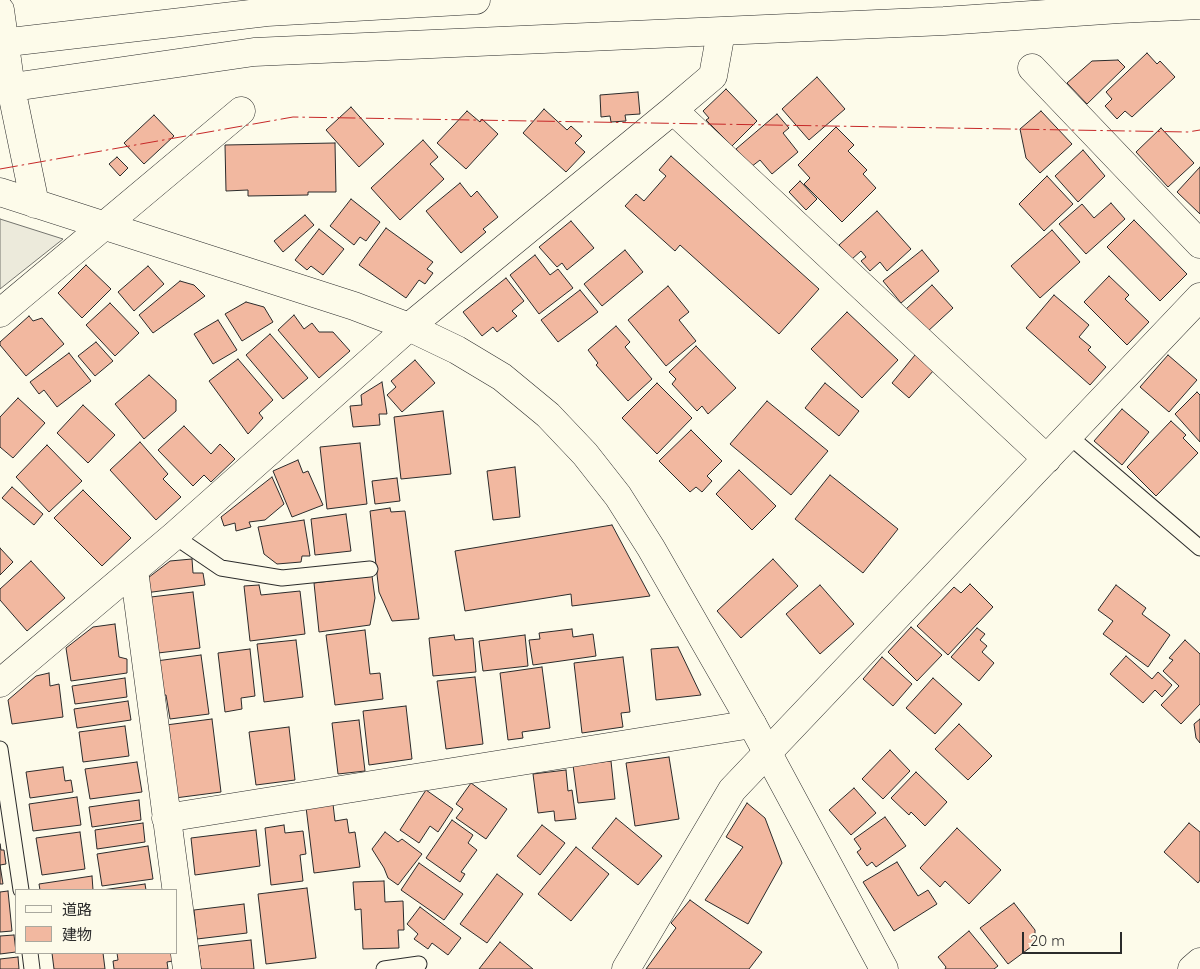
<!DOCTYPE html>
<html>
<head>
<meta charset="utf-8">
<style>
	body { margin:0 }
	#map { position:relative; width:1200px; height:969px; overflow:hidden; background:#fdfbea; font-family:Quicksand,"Noto Sans JP",sans-serif }
	canvas { display:block }
	.legend { position:absolute; left:15px; top:889px; width:162px; height:65px; box-sizing:border-box; background:#fdfbea; border:1px solid #a9a89e; margin:0; padding:6px 9px; list-style:none; font-size:15px; color:#2b2b2b }
	.legend li { display:flex; align-items:center; gap:10px; height:25px }
	.legend b { width:25px; border:1px solid #a9a89e }
	.scale { position:absolute; left:1022px; top:932px; width:100px; height:22px; box-sizing:border-box; border:2px solid #2b2b2b; border-top:0; padding-left:6px; font-size:15px; line-height:18px; white-space:nowrap; color:#2b2b2b; -webkit-text-stroke:4px #fdfbea; paint-order:stroke }
</style>
</head>
<body>
<div id="map">
<canvas width="1200" height="969"></canvas>
<ul class="legend">
<li><b style="height:6px;background:#fdfbea"></b>道路</li>
<li><b style="height:14px;background:#f2b8a0"></b>建物</li>
</ul>
<div class="scale">20 m</div>
</div>
<script>
const c = document.querySelector('canvas').getContext('2d');
c.lineJoin = 'round';
function fillPath(path, color) {
  c.fillStyle = color;
  c.fill(path, 'evenodd');
}
function toPath(rows) {
  const path = new Path2D();
  for (const r of rows) {
    path.moveTo(r[0], r[1]);
    for (let i = 2; i < r.length; i += 2) path.lineTo(r[i], r[i + 1]);
  }
  return path;
}
function strokePath(path, color, width, dash) {
  c.strokeStyle = color;
  c.lineWidth = width;
  c.lineCap = dash ? 'butt' : 'round';
  c.setLineDash(dash || []);
  c.stroke(path);
}
const parking = toPath([
	[0,219,63,239,0,289,0,219]
]);
fillPath(parking, '#eceadb');
strokePath(parking, '#74746e', 1);
const building = toPath([
	[1147,53,1157,64,1160,61,1175,77,1132,117,1125,111,1117,119,1105,106,1112,99,1106,92,1147,53],
	[1118,60,1125,67,1087,104,1067,83,1092,61,1118,60],
	[817,77,845,109,809,140,782,109,817,77],
	[726,89,757,121,732,146,706,120,709,118,703,111,726,89],
	[638,92,640,114,625,115,626,121,611,122,610,116,601,117,600,95,638,92],
	[351,107,384,144,359,167,326,130,351,107],
	[544,109,567,130,571,126,582,136,575,143,585,152,566,172,523,133,544,109],
	[467,111,480,122,482,119,498,134,466,169,437,143,467,111],
	[1041,111,1072,144,1040,173,1026,158,1020,129,1041,111],
	[777,114,789,128,783,133,798,152,772,174,760,160,751,167,736,149,777,114],
	[154,115,174,136,144,164,124,143,154,115],
	[836,127,854,145,848,151,867,170,863,174,876,188,842,222,804,184,810,178,798,165,836,127],
	[1161,128,1194,163,1168,187,1136,152,1161,128],
	[423,140,438,157,430,164,444,179,400,220,371,188,423,140],
	[335,143,336,192,308,192,308,195,248,196,248,190,226,191,225,145,335,143],
	[1083,150,1105,176,1078,202,1055,176,1083,150],
	[671,156,819,289,779,334,680,245,675,251,625,206,636,194,644,201,666,176,659,170,671,156],
	[117,157,128,168,120,176,109,164,117,157],
	[1200,167,1200,214,1177,192,1200,167],
	[1047,176,1073,204,1044,231,1019,204,1047,176],
	[800,181,817,199,806,210,789,192,800,181],
	[460,183,471,197,477,191,498,217,483,229,486,232,461,253,426,211,460,183],
	[351,199,380,222,366,241,360,237,354,245,330,226,351,199],
	[1111,203,1125,219,1086,254,1059,224,1082,204,1094,218,1111,203],
	[877,211,911,249,887,271,880,262,870,271,861,261,866,257,861,251,852,259,839,245,877,211],
	[305,215,314,225,283,252,274,241,305,215],
	[1134,220,1187,274,1160,301,1107,247,1134,220],
	[571,221,594,248,567,270,562,263,557,267,539,247,571,221],
	[386,228,433,262,427,269,433,273,425,284,419,280,406,298,359,265,386,228],
	[319,229,344,249,323,275,311,266,307,270,295,260,319,229],
	[1052,230,1080,262,1040,298,1011,266,1052,230],
	[625,250,643,272,602,306,584,284,625,250],
	[922,250,939,271,901,303,883,281,922,250],
	[535,255,550,275,558,269,573,288,539,314,510,275,535,255],
	[86,265,111,289,82,318,58,293,86,265],
	[148,266,164,284,134,311,118,292,148,266],
	[1109,276,1129,295,1125,299,1149,322,1127,345,1084,302,1109,276],
	[506,278,524,301,512,311,517,316,497,332,493,327,482,336,463,312,506,278],
	[180,281,194,285,205,296,153,333,139,315,180,281],
	[932,285,953,308,927,332,906,309,932,285],
	[668,286,689,312,679,320,696,341,666,366,628,320,668,286],
	[580,290,598,312,558,342,541,320,580,290],
	[1054,295,1089,325,1079,337,1091,347,1088,350,1106,367,1090,385,1026,328,1054,295],
	[246,302,264,307,273,322,242,341,225,314,246,302],
	[110,303,139,333,115,356,86,325,110,303],
	[847,312,898,360,862,398,811,349,847,312],
	[294,315,304,329,312,323,319,332,333,332,350,351,319,378,278,330,294,315],
	[29,316,33,321,42,318,64,344,26,376,0,345,0,342,29,316],
	[218,320,237,350,213,364,194,334,218,320],
	[616,326,630,342,625,347,652,379,628,401,596,365,598,363,588,350,616,326],
	[270,334,308,378,283,399,246,355,270,334],
	[96,342,113,361,95,376,78,356,96,342],
	[696,346,736,388,708,414,702,406,697,411,672,384,676,379,669,372,696,346],
	[69,353,91,381,57,407,44,390,39,394,30,382,69,353],
	[915,355,934,370,909,398,892,383,915,355],
	[1168,355,1197,380,1169,412,1140,387,1168,355],
	[238,359,273,400,259,413,263,418,248,434,209,381,238,359],
	[415,360,435,383,402,412,387,395,396,387,391,381,415,360],
	[149,375,176,400,176,411,144,439,115,404,149,375],
	[382,382,387,414,379,414,380,425,353,427,350,406,362,405,361,395,382,382],
	[657,383,692,418,657,454,622,418,657,383],
	[825,383,859,411,839,436,805,408,825,383],
	[1197,392,1200,395,1200,442,1175,414,1197,392],
	[18,398,45,423,13,458,0,447,0,417,18,398],
	[767,401,828,451,791,495,730,444,767,401],
	[83,405,115,435,88,463,57,433,83,405],
	[1122,409,1149,432,1122,465,1094,441,1122,409],
	[443,411,451,474,401,479,394,417,443,411],
	[1171,421,1186,435,1183,438,1198,453,1156,496,1127,467,1171,421],
	[184,426,211,454,220,444,235,459,211,482,204,475,193,486,158,450,184,426],
	[691,430,722,461,707,476,712,481,702,492,696,487,690,492,659,461,691,430],
	[140,442,168,474,163,479,181,497,156,520,110,470,140,442],
	[360,443,367,504,327,509,320,447,360,443],
	[47,445,82,481,49,512,16,477,47,445],
	[298,460,303,473,308,471,323,505,292,517,273,471,298,460],
	[515,467,520,517,493,520,487,471,515,467],
	[739,470,776,506,752,530,716,494,739,470],
	[830,475,898,529,863,573,795,519,830,475],
	[272,477,284,504,265,520,249,522,251,527,236,531,235,523,224,526,221,517,272,477],
	[397,478,400,501,375,504,372,481,397,478],
	[12,487,43,514,34,525,2,498,12,487],
	[83,490,131,538,102,566,54,518,83,490],
	[390,508,391,512,405,511,419,619,392,621,379,592,370,511,390,508],
	[346,514,351,551,315,555,311,519,346,514],
	[304,520,310,556,302,556,301,562,277,564,264,554,258,527,304,520],
	[612,525,650,596,572,606,571,594,465,611,455,551,612,525],
	[0,548,13,562,0,575,0,548],
	[192,559,193,573,203,573,205,585,145,593,144,581,170,561,192,559],
	[773,559,798,586,741,638,717,611,773,559],
	[31,561,65,598,27,631,0,600,0,589,31,561],
	[372,576,375,598,370,625,319,632,314,583,372,576],
	[970,584,993,607,948,655,917,626,954,587,961,593,970,584],
	[259,585,261,595,300,591,305,634,250,641,244,586,259,585],
	[820,585,854,624,820,654,786,614,820,585],
	[1116,585,1146,608,1142,614,1170,635,1148,667,1103,634,1113,621,1098,610,1116,585],
	[193,592,200,648,158,653,151,597,193,592],
	[115,624,119,657,127,659,127,673,71,681,66,648,93,627,115,624],
	[911,627,942,655,917,681,888,652,911,627],
	[977,628,985,634,980,640,987,646,982,652,994,663,979,681,951,657,977,628],
	[572,629,573,637,593,634,596,656,533,665,529,640,540,639,539,633,572,629],
	[365,630,370,674,380,673,383,699,335,705,326,635,365,630],
	[454,635,455,640,473,638,476,672,433,676,429,638,454,635],
	[525,635,528,666,483,671,479,641,525,635],
	[296,640,303,697,264,702,257,644,296,640],
	[1185,640,1200,654,1200,704,1181,724,1161,705,1179,686,1163,671,1173,660,1169,658,1185,640],
	[678,647,701,695,656,700,651,649,678,647],
	[250,649,255,696,241,698,242,709,225,712,218,653,250,649],
	[201,655,209,714,170,719,166,695,161,695,156,661,201,655],
	[1126,656,1152,679,1158,672,1172,685,1162,697,1155,690,1143,703,1110,674,1126,656],
	[623,657,630,712,621,713,623,727,582,733,574,663,623,657],
	[882,657,912,684,893,706,863,679,882,657],
	[542,667,550,728,522,732,523,738,508,740,500,673,542,667],
	[49,673,50,686,59,684,63,717,12,724,8,700,36,676,49,673],
	[475,677,483,744,446,749,437,681,475,677],
	[125,678,127,697,75,704,72,686,125,678],
	[933,678,962,704,935,734,906,708,933,678],
	[128,701,131,720,77,728,74,709,128,701],
	[406,706,412,759,369,765,363,711,406,706],
	[212,719,221,792,175,798,166,725,212,719],
	[1200,719,1200,743,1196,738,1194,724,1200,719],
	[359,720,365,771,338,774,332,723,359,720],
	[959,724,992,756,968,780,935,749,959,724],
	[125,726,129,756,83,762,79,732,125,726],
	[289,727,295,780,256,785,249,732,289,727],
	[890,750,910,771,883,799,862,779,890,750],
	[669,757,679,819,635,826,626,763,669,757],
	[611,761,615,799,578,803,573,765,611,761],
	[137,762,142,792,90,799,85,769,137,762],
	[63,767,65,781,71,780,73,792,30,798,26,772,63,767],
	[566,770,568,791,572,790,576,819,555,821,554,811,538,813,533,774,566,770],
	[916,772,947,802,925,826,911,812,909,815,891,798,916,772],
	[471,783,507,809,486,839,456,818,463,809,456,804,471,783],
	[854,788,876,813,851,835,829,810,854,788],
	[426,790,453,809,438,832,430,826,419,843,400,830,426,790],
	[77,797,81,825,33,831,29,804,77,797],
	[139,800,141,820,92,827,89,807,139,800],
	[747,803,765,818,782,863,748,924,705,900,743,847,726,837,747,803],
	[333,804,335,821,347,819,349,833,355,832,360,867,314,873,306,807,333,804],
	[885,817,906,846,876,867,872,862,867,866,857,852,861,849,854,839,885,817],
	[616,818,662,856,638,885,592,848,616,818],
	[452,820,473,835,468,843,477,850,461,872,465,874,460,882,426,858,452,820],
	[143,823,145,842,97,849,95,830,143,823],
	[1189,823,1200,832,1200,880,1198,883,1164,852,1189,823],
	[284,825,285,833,303,831,306,854,300,855,303,881,271,885,265,828,284,825],
	[542,825,565,843,540,875,517,856,542,825],
	[957,828,1001,870,969,904,945,881,940,887,920,868,957,828],
	[256,830,260,866,195,875,191,838,256,830],
	[80,832,85,869,42,875,36,838,80,832],
	[385,832,398,842,402,839,422,854,398,885,388,878,384,868,372,849,385,832],
	[0,844,1,850,4,850,6,864,0,865,3,884,0,884,0,844],
	[148,846,153,879,102,886,97,854,148,846],
	[576,847,609,874,571,921,538,894,576,847],
	[897,862,918,896,928,890,937,904,894,931,863,882,897,862],
	[419,863,463,894,444,920,401,890,419,863],
	[497,874,523,894,487,943,460,924,497,874],
	[92,876,93,890,40,890,39,884,92,876],
	[384,881,385,902,403,901,404,930,398,930,399,948,363,949,361,909,355,910,353,882,384,881],
	[145,884,146,890,102,890,145,884],
	[307,888,316,958,266,964,258,894,307,888],
	[8,891,12,931,0,932,0,892,8,891],
	[690,900,762,952,749,969,646,969,676,928,671,923,690,900],
	[1014,903,1035,930,1035,944,1008,964,980,928,1014,903],
	[244,904,247,933,197,939,194,910,244,904],
	[420,907,461,938,448,955,432,943,428,949,414,939,418,934,407,924,420,907],
	[969,931,998,966,994,969,945,969,946,967,938,957,969,931],
	[14,935,16,952,0,954,0,936,14,935],
	[251,940,254,969,201,969,198,946,251,940],
	[500,942,533,969,479,969,500,942],
	[52,953,103,953,105,969,54,969,52,953],
	[117,953,172,953,173,961,167,962,168,969,114,969,113,961,118,960,117,953],
	[18,957,19,969,0,969,0,959,18,957]
]);
fillPath(building, '#f2b8a0');
strokePath(building, '#2b2b2b', 1);
const lane = toPath([
	[1069,436,1200,548],
	[174,536,221,568,282,578,370,569],
	[0,749,21,890],
	[30,953,32,969],
	[384,969,419,964]
]);
const street = toPath([
	[0,10,11,88],
	[1032,68,1200,244],
	[673,110,1047,459],
	[0,313,241,111],
	[134,570,187,969],
	[0,683,174,536,409,327,673,110,713,76,721,32],
	[166,818,752,724],
	[626,969,732,790,1200,297],
	[1192,969,1200,962]
]);
const secondary = toPath([
	[0,43,267,12,476,0],
	[11,88,35,204],
	[0,89,254,52,944,21,1119,9,1200,5],
	[0,192,354,306,409,327,457,350,502,377,548,415,585,454,618,496,651,548,752,724,884,969]
]);
strokePath(lane, '#2b2b2b', 17);
strokePath(street, '#2b2b2b', 29);
strokePath(secondary, '#2b2b2b', 29);
strokePath(lane, '#fdfbea', 15);
strokePath(street, '#fdfbea', 28);
strokePath(secondary, '#fdfbea', 28);
strokePath(toPath([
	[0,169,293,117,1188,132,1200,130]
]), '#c62828', 1, [18, 4, 2.5, 4]);
</script>
</body>
</html>
